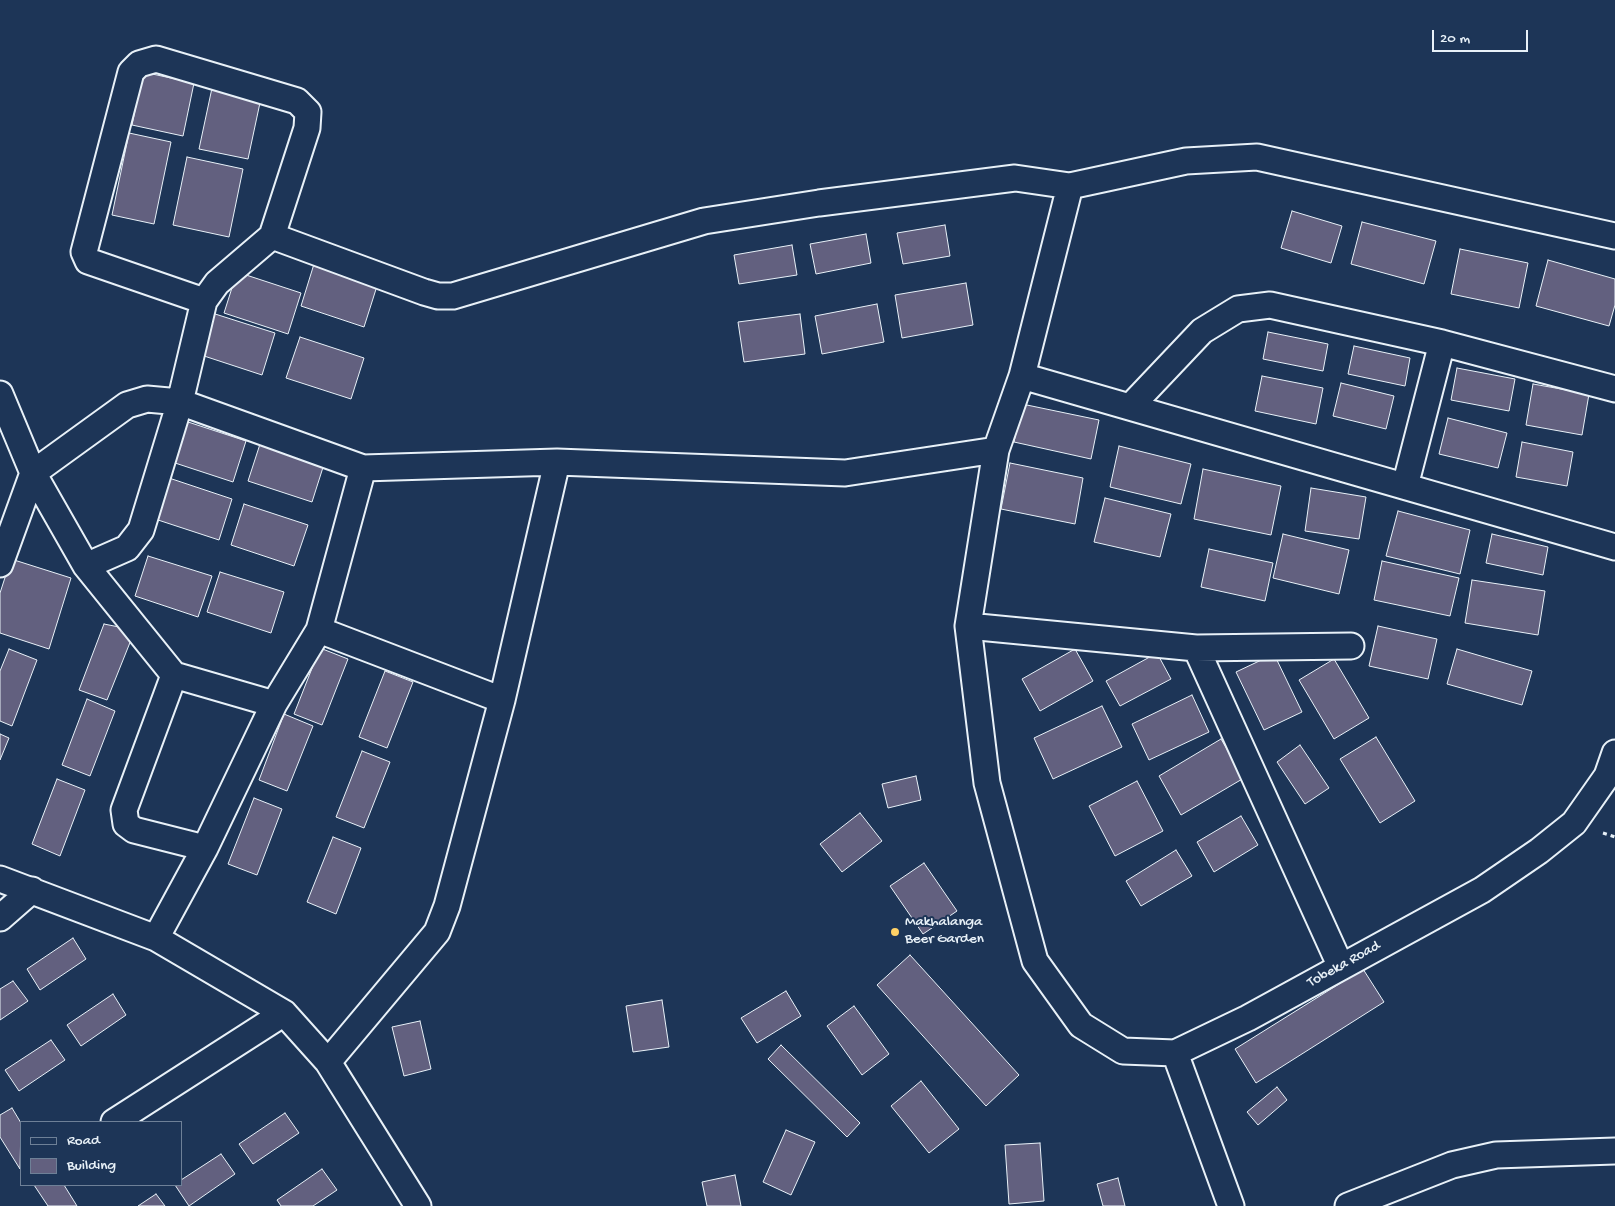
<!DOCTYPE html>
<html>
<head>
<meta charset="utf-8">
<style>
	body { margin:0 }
	#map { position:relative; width:1615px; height:1206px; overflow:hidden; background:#1d3557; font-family:"Gochi Hand",sans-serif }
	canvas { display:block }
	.legend { position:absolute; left:20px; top:1121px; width:162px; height:65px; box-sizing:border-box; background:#1d3557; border:1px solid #6e8097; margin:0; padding:6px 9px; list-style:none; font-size:15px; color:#e8f1f8 }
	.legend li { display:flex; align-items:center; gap:10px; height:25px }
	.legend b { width:25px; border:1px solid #6e8097 }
	.scale { position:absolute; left:1432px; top:30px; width:96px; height:22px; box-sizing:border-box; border:2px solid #e8f1f8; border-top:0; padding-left:6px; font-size:15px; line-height:18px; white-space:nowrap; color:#e8f1f8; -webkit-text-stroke:4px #1d3557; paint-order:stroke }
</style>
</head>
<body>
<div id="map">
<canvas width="1615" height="1206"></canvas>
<ul class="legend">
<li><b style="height:6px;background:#1d3557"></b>Road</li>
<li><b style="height:14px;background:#62607f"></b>Building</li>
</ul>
<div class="scale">20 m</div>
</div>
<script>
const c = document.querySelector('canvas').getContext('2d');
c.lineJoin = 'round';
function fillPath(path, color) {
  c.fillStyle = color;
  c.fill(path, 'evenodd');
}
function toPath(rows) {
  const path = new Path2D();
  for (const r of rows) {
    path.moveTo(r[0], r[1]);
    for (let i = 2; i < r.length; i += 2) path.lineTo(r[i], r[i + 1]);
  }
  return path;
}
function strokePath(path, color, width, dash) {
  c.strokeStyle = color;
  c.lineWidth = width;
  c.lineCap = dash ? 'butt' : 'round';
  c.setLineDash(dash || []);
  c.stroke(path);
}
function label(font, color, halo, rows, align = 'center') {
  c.font = font + ' "Gochi Hand",sans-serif';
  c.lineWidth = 4;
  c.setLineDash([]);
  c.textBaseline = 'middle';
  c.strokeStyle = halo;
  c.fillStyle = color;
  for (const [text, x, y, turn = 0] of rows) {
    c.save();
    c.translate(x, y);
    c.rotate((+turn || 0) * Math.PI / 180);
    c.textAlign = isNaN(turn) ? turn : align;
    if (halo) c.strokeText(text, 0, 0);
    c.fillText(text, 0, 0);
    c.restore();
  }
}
const building = toPath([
	[143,72,194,83,183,136,132,125,143,72],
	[212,88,261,98,248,159,199,149,212,88],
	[129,133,171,142,154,224,112,215,129,133],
	[187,157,243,169,229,237,173,225,187,157],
	[1292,211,1342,226,1331,263,1281,248,1292,211],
	[1362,222,1436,241,1424,284,1351,264,1362,222],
	[945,225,950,256,903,264,897,233,945,225],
	[866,234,871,263,816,274,810,244,866,234],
	[792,245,797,275,739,284,734,255,792,245],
	[1460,249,1528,263,1519,308,1451,294,1460,249],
	[1548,260,1615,279,1615,305,1609,326,1536,306,1548,260],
	[314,264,377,286,364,327,301,306,314,264],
	[237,272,301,293,288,334,224,313,237,272],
	[966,283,973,325,902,338,895,295,966,283],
	[877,304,884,342,822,354,815,316,877,304],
	[212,313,275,333,262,375,198,354,212,313],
	[800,314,805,354,744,362,738,322,800,314],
	[1268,332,1328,344,1323,371,1263,359,1268,332],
	[300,337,364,358,351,399,286,378,300,337],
	[1354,346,1410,358,1405,386,1348,374,1354,346],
	[1457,368,1515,379,1509,411,1451,400,1457,368],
	[1262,376,1323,388,1316,424,1255,411,1262,376],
	[1341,383,1394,396,1386,429,1333,416,1341,383],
	[1533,384,1589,394,1582,435,1526,425,1533,384],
	[1022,404,1099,420,1091,459,1014,442,1022,404],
	[1448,418,1507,433,1498,468,1439,454,1448,418],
	[182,420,246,441,233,482,169,461,182,420],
	[261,441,325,461,312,502,248,481,261,441],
	[1522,442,1573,452,1567,486,1516,477,1522,442],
	[1119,446,1191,464,1181,504,1110,487,1119,446],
	[1010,463,1083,478,1075,524,1001,509,1010,463],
	[1203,469,1281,486,1271,535,1194,519,1203,469],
	[169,478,232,499,219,540,155,519,169,478],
	[1311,488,1366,497,1359,539,1305,531,1311,488],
	[1105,498,1171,514,1160,557,1094,542,1105,498],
	[244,504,308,525,294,566,231,545,244,504],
	[1398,511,1470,530,1460,574,1386,556,1398,511],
	[1283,534,1349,550,1339,594,1273,578,1283,534],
	[1492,534,1548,547,1543,575,1486,563,1492,534],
	[1209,549,1273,563,1265,601,1201,587,1209,549],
	[148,556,212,576,198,617,135,596,148,556],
	[11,559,71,578,49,649,0,633,0,593,11,559],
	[1382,561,1459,578,1450,616,1374,600,1382,561],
	[220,572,284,592,271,633,207,612,220,572],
	[1472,580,1545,591,1538,635,1465,623,1472,580],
	[104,624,129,629,133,635,107,700,79,690,104,624],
	[1378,626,1437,639,1428,679,1369,666,1378,626],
	[320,648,348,659,322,725,294,714,320,648],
	[9,649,37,660,12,726,0,721,0,671,9,649],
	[1075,649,1093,681,1040,711,1022,679,1075,649],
	[1457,649,1532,671,1522,705,1447,684,1457,649],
	[1157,653,1171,679,1120,706,1106,681,1157,653],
	[1274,654,1302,712,1264,730,1236,672,1274,654],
	[1334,659,1369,718,1334,739,1299,680,1334,659],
	[385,671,413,682,387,748,359,737,385,671],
	[1192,695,1209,732,1149,760,1132,724,1192,695],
	[87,699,115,711,90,776,62,765,87,699],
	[1102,706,1122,747,1053,779,1034,738,1102,706],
	[284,714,313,726,287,791,259,780,284,714],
	[0,734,9,738,0,760,0,734],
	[1376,737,1415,801,1380,823,1340,759,1376,737],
	[1221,739,1244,778,1181,815,1159,776,1221,739],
	[1300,745,1329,788,1305,804,1277,762,1300,745],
	[362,751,390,762,364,828,336,817,362,751],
	[916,776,921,800,888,808,882,784,916,776],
	[57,779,85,790,60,856,32,844,57,779],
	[1137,781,1163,831,1115,856,1089,806,1137,781],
	[254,798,282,809,257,875,228,864,254,798],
	[860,813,882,841,842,872,820,844,860,813],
	[1241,816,1258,845,1214,872,1197,842,1241,816],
	[333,837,361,848,336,914,307,902,333,837],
	[1176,850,1192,876,1141,906,1126,881,1176,850],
	[924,863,957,911,923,934,890,886,924,863],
	[73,938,86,959,40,990,27,969,73,938],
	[910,955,1019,1075,986,1106,877,985,910,955],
	[1363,969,1384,1002,1256,1083,1235,1049,1363,969],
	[13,981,28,1001,0,1020,0,989,13,981],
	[786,991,801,1016,757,1043,741,1018,786,991],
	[113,994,126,1015,81,1046,67,1025,113,994],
	[662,1000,669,1047,633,1052,626,1006,662,1000],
	[854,1006,889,1054,862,1075,827,1026,854,1006],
	[420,1021,431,1069,404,1076,392,1027,420,1021],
	[51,1040,65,1060,19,1091,5,1070,51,1040],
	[781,1045,860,1123,847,1137,768,1059,781,1045],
	[921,1081,959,1129,929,1153,891,1106,921,1081],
	[1277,1087,1287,1100,1258,1125,1247,1112,1277,1087],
	[12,1108,21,1123,20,1169,0,1137,0,1115,12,1108],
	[285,1113,299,1133,253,1164,239,1144,285,1113],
	[786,1130,815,1142,791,1195,763,1182,786,1130],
	[1040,1143,1044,1201,1009,1204,1005,1145,1040,1143],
	[221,1154,235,1174,189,1206,175,1185,181,1185,181,1180,221,1154],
	[322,1169,337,1190,313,1206,281,1206,277,1200,322,1169],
	[735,1175,741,1206,707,1206,702,1182,735,1175],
	[1118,1178,1125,1206,1103,1206,1097,1184,1118,1178],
	[34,1185,64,1185,77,1206,48,1206,34,1185],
	[156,1194,165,1206,138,1206,156,1194]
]);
fillPath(building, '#62607f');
strokePath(building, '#e8f1f8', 1);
const minor = toPath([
	[272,236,424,292,438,296,453,296,704,221,819,203,1015,178,1070,186],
	[1022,376,1615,547],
	[0,394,33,473,86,566,174,675,274,704],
	[1130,407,1202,331,1238,309,1270,305,1442,343],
	[1405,486,1442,343,1615,389],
	[0,564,33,473,127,405,147,399,180,402,363,468],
	[86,566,127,548,141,530,180,402,204,301,217,283,272,236,307,128,308,112,297,101,156,59,139,64,131,72,84,252,88,261,204,301],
	[968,626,1196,648,1351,646],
	[319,630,502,700],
	[1196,648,1341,967],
	[174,675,124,810,126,824,134,830,205,848],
	[0,879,156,938,284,1013,328,1062,418,1206],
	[0,918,32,890],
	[156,938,205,848,274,704,319,630,363,468,557,462,845,473,996,450],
	[1175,1053,1123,1051,1081,1025,1035,961,987,783,968,626,996,450,1022,376,1070,186,1186,161,1257,157,1615,236],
	[328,1062,437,932,447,906,502,700,557,462],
	[114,1122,284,1013],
	[1231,1206,1175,1053,1248,1018,1482,890,1539,851,1574,823,1607,776,1615,753],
	[1348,1206,1452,1165,1496,1155,1615,1151]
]);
strokePath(minor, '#e8f1f8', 29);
strokePath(toPath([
	[1603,833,1615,837]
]), '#e8f1f8', 3, [4, 4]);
strokePath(minor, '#1d3557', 25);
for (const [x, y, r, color] of [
	[895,932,5,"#ffd166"]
]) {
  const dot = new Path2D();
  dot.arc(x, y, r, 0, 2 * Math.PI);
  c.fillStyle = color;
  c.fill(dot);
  strokePath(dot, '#1d3557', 2);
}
label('15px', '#e8f1f8', '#1d3557', [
	["Makhalanga",905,923],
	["Beer Garden",905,940]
], 'left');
label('15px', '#e8f1f8', '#1d3557', [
	["Tobeka Road",1344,965,-29]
]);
</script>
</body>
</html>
